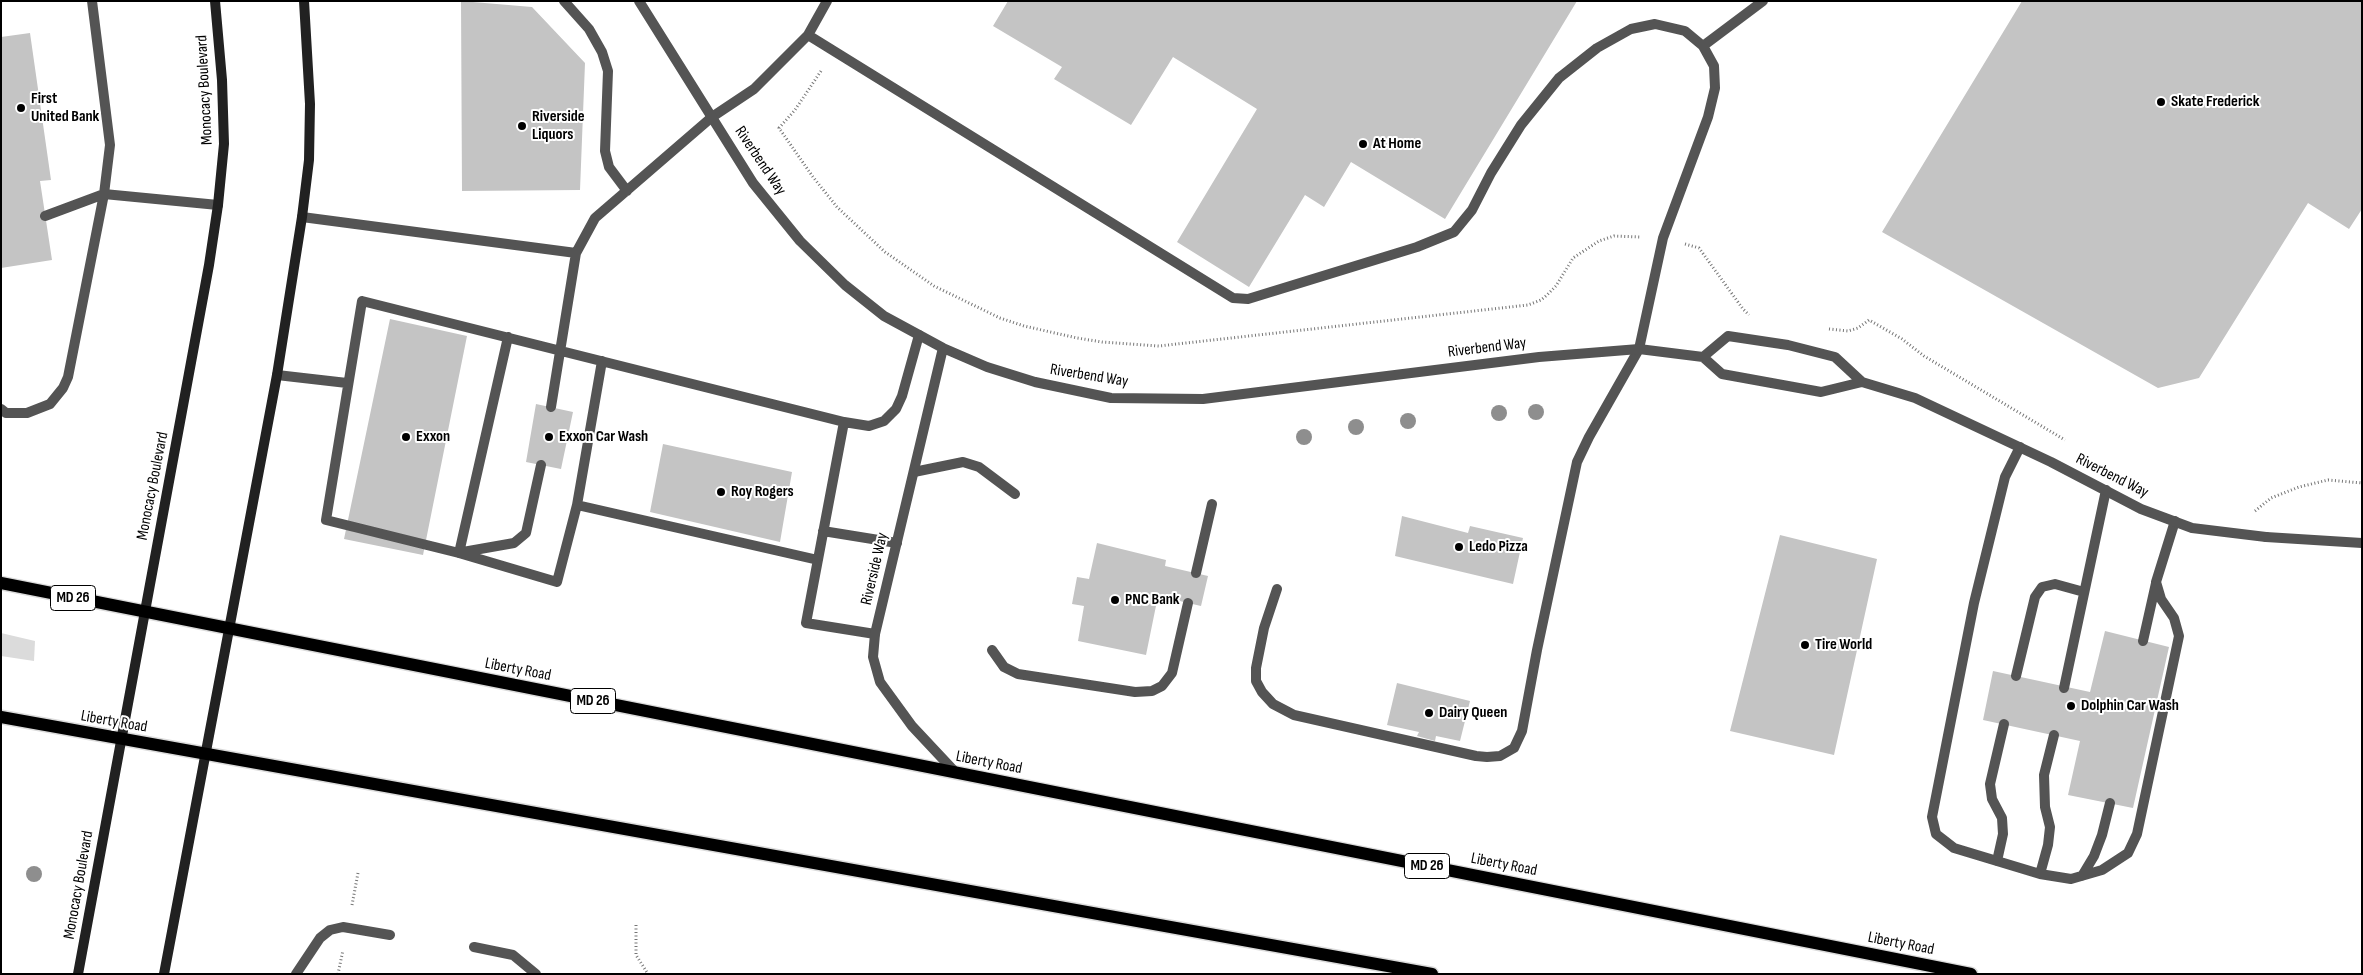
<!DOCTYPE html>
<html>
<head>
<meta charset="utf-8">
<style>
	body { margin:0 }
	#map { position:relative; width:2363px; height:975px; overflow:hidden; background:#fff; font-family:"Sofia Sans Condensed",sans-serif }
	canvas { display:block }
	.frame { position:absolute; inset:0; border:2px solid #000; pointer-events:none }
</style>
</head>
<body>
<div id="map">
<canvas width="2363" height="975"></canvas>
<div class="frame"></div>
</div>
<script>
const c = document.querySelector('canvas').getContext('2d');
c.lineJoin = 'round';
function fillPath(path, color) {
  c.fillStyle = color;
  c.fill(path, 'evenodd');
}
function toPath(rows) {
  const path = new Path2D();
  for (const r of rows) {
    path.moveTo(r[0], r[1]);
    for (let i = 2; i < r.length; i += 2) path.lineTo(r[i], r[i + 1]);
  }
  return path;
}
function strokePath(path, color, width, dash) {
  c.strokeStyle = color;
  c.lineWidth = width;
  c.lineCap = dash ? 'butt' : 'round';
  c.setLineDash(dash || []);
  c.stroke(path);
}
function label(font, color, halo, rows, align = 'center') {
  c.font = font + ' "Sofia Sans Condensed",sans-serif';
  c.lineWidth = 4;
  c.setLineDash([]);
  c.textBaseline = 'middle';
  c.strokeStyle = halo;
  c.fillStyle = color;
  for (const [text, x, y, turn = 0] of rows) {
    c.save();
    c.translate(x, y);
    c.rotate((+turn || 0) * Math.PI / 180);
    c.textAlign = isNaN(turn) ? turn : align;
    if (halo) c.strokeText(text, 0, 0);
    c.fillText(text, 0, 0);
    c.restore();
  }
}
fillPath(toPath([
	[1,633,35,641,34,661,1,656]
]), '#dbdbdb');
fillPath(toPath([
	[461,1,532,7,585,63,580,190,462,191],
	[1008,1,1577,1,1445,219,1351,162,1324,207,1305,195,1249,287,1177,242,1257,109,1173,57,1131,125,1054,79,1062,67,993,26],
	[2022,1,2362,1,2362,209,2349,229,2308,203,2199,378,2158,388,1882,232],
	[30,33,51,180,40,181,52,260,1,268,1,37],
	[390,319,467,336,423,555,344,539],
	[536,404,573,412,561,469,526,462],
	[663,444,792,472,780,542,650,512],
	[1402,516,1468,533,1470,526,1523,538,1513,584,1395,556],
	[1780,535,1877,559,1834,755,1730,731],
	[1097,543,1166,560,1165,566,1208,576,1201,606,1158,596,1146,655,1078,641,1084,606,1072,604,1077,577,1089,579],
	[2105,631,2169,647,2133,808,2068,795,2080,741,1983,720,1993,671,2090,692],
	[1397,683,1470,701,1460,741,1436,736,1435,741,1417,736,1419,732,1387,725]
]), '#c4c4c4');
const primary = toPath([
	[1,583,1971,974],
	[1,717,1432,974]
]);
strokePath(primary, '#dbdbdb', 15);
strokePath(toPath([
	[821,71,795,110,779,128,813,177,837,207,885,252,934,286,1000,318,1024,326,1077,338,1102,342,1159,346,1528,305,1541,300,1547,295,1556,286,1573,258,1599,241,1614,236,1640,237],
	[1685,244,1699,248,1743,309,1749,315],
	[1829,329,1848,331,1858,328,1869,320,1902,339,1924,356,2065,440],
	[2255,511,2271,498,2299,487,2328,480,2362,483],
	[352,905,358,873],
	[636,925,636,955,648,974],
	[338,974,343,950]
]), '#767676', 3, [1, 2.5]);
strokePath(toPath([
	[564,1,589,29,602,52,608,71,605,151,609,167,627,191],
	[808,35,1233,298,1248,299,1417,247,1454,232,1472,210,1491,173,1521,125,1559,78,1597,48,1631,29,1655,24,1685,31,1703,46,1714,66,1715,88,1708,117,1663,238,1639,349,1589,437,1577,462,1537,650,1522,731,1514,748,1500,756,1487,757,1476,756,1294,715,1273,704,1262,692,1256,681,1256,668,1264,628,1277,589],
	[1703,46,1763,1],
	[45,216,104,194,218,205],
	[302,217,576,253],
	[602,361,577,505,818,560],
	[277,375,347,383],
	[551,407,576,253,595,218,712,117,754,89,808,35,827,1],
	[1,409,6,413,27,413,50,404,63,388,68,377,104,194,110,145,92,1],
	[844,422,869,426,884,421,896,409,902,396,919,335],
	[2020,447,2005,477,1974,603,1932,817,1936,834,1954,848,2040,874,2071,879,2102,870,2128,853,2137,834,2179,636,2174,618,2161,599,2156,582,2175,521],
	[914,472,963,462,979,467,1015,494],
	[577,505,557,582,459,553,326,520,362,301,844,422,806,623,875,634],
	[823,531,897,543],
	[2266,537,2362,543],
	[463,552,514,543,526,533,541,465],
	[459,553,508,337],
	[1196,573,1212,504],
	[2143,641,2156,583],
	[992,650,1004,667,1018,674,1135,692,1152,691,1162,686,1172,673,1188,603],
	[2016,676,2035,597,2042,587,2055,584,2084,592],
	[2064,688,2106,490],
	[1997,861,2003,834,2002,818,1992,799,1990,784,2004,724],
	[2040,874,2048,845,2050,827,2045,807,2044,775,2054,735],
	[2082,876,2094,856,2102,835,2110,803],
	[474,947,513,955,536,974],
	[296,974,320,938,330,930,343,927,390,935]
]), '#545454', 10);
strokePath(toPath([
	[639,1,753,183,800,241,845,285,884,316,943,348,987,367,1035,382,1111,398,1203,399,1539,357,1639,349,1703,357,1722,374,1821,392,1862,382],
	[943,348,875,634,873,657,880,682,912,726,956,773],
	[1703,357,1728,336,1788,345,1835,357,1862,382,1915,398,2051,462,2141,509,2192,528,2266,537]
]), '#545454', 10);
strokePath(toPath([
	[78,974,209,265,218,205,224,144,222,80,215,1],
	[164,974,277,375,302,217,309,160,310,104,304,1]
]), '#212121', 10);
strokePath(primary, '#000', 12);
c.fillStyle = '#8e8e8e';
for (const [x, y] of [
	[1536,412],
	[1499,413],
	[1408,421],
	[1356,427],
	[1304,437],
	[34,874]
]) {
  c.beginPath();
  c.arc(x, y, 8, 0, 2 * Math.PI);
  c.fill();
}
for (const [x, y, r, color] of [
	[2161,102,5,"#000"],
	[21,108,5,"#000"],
	[522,126,5,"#000"],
	[1363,144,5,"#000"],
	[406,437,5,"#000"],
	[549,437,5,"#000"],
	[721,492,5,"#000"],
	[1459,547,5,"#000"],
	[1115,600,5,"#000"],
	[1805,645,5,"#000"],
	[2071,706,5,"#000"],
	[1429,713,5,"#000"]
]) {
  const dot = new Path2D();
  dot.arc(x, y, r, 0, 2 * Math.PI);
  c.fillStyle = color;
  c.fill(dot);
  strokePath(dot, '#fff', 2);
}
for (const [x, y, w] of [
	[73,598,45],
	[593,701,45],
	[1427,866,45]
]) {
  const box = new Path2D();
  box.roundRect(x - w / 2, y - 12.5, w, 25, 4);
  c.fillStyle = '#fff';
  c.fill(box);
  strokePath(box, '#000', 1);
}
label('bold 15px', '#000', null, [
	["MD 26",73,598],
	["MD 26",593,701],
	["MD 26",1427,866]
]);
label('16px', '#000', '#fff', [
	["Monocacy Boulevard",205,90,-93],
	["Riverbend Way",760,161,56],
	["Riverbend Way",1487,348,-7],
	["Riverbend Way",1089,376,9],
	["Riverbend Way",2112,476,27],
	["Monocacy Boulevard",153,486,-79],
	["Riverside Way",875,569,-77],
	["Liberty Road",518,670,11],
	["Liberty Road",114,722,10],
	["Liberty Road",989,763,11],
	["Liberty Road",1504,865,11],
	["Monocacy Boulevard",79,885,-80],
	["Liberty Road",1901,944,11]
]);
label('bold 16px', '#000', '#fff', [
	["First",31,99],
	["United Bank",31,117],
	["Skate Frederick",2171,102],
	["Riverside",532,117],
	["Liquors",532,135],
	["At Home",1373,144],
	["Exxon",416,437],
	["Exxon Car Wash",559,437],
	["Roy Rogers",731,492],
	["Ledo Pizza",1469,547],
	["PNC Bank",1125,600],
	["Tire World",1815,645],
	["Dolphin Car Wash",2081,706],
	["Dairy Queen",1439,713]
], 'left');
</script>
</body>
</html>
